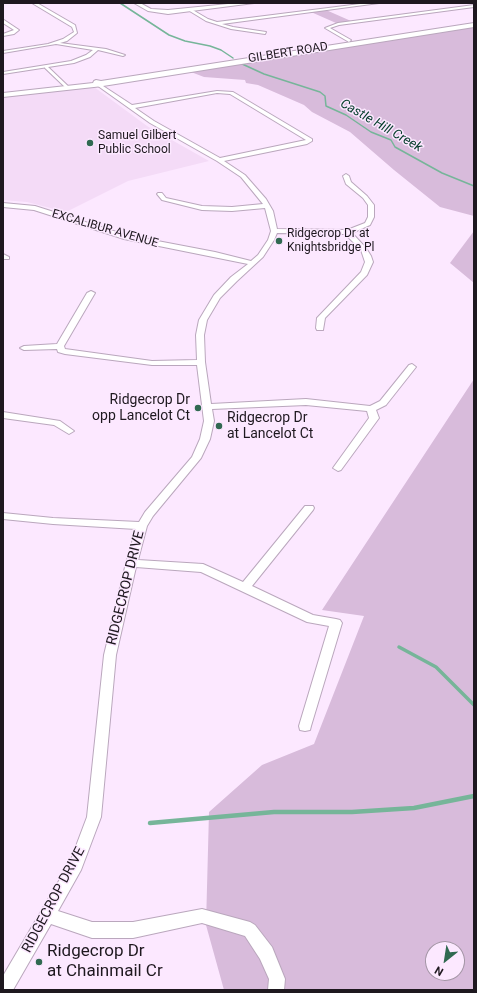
<!DOCTYPE html>
<html>
<head>
<meta charset="utf-8">
<style>
	body { margin:0 }
	#map { position:relative; width:477px; height:993px; overflow:hidden; background:#fce8ff; font-family:Roboto,sans-serif }
	canvas { display:block }
	.frame { position:absolute; inset:0; border:4px solid #1e181f; pointer-events:none }
	.north { position:absolute; left:425px; top:941px; width:40px; height:40px; box-sizing:border-box; background:#fce8ff; border:1px solid #a395a5; border-radius:50%; rotate:210deg; font-size:11px; font-weight:700; line-height:16px; text-align:center; color:#1e181f }
	.north::after { content:''; display:block; margin:auto; width:14px; height:18px; background:#306951; clip-path:polygon(50% 0,100% 100%,50% 72%,0 100%) }
</style>
</head>
<body>
<div id="map">
<canvas width="477" height="993"></canvas>
<div class="frame"></div>
<div class="north">N</div>
</div>
<script>
const c = document.querySelector('canvas').getContext('2d');
c.lineJoin = 'round';
function fillPath(path, color) {
  c.fillStyle = color;
  c.fill(path, 'evenodd');
}
function toPath(rows) {
  const path = new Path2D();
  for (const r of rows) {
    path.moveTo(r[0], r[1]);
    for (let i = 2; i < r.length; i += 2) path.lineTo(r[i], r[i + 1]);
  }
  return path;
}
function strokePath(path, color, width, dash) {
  c.strokeStyle = color;
  c.lineWidth = width;
  c.lineCap = dash ? 'butt' : 'round';
  c.setLineDash(dash || []);
  c.stroke(path);
}
function label(font, color, halo, rows, align = 'center') {
  c.font = font + ' Roboto,sans-serif';
  c.lineWidth = 3;
  c.setLineDash([]);
  c.textBaseline = 'middle';
  c.strokeStyle = halo;
  c.fillStyle = color;
  for (const [text, x, y, turn = 0] of rows) {
    c.save();
    c.translate(x, y);
    c.rotate((+turn || 0) * Math.PI / 180);
    c.textAlign = isNaN(turn) ? turn : align;
    if (halo) c.strokeText(text, 0, 0);
    c.fillText(text, 0, 0);
    c.restore();
  }
}
fillPath(toPath([
	[94,87,147,126,209,161,128,181,66,212,27,202,3,200,3,97]
]), '#f4dbf7');
fillPath(toPath([
	[326,10,351,21,336,23,311,12],
	[474,27,474,216,440,207,394,170,350,132,312,112,304,105,258,85,246,83,245,80,204,77,191,72,207,66],
	[474,231,474,283,450,263],
	[474,379,474,990,224,990,206,925,209,812,262,765,314,744,364,616,322,610],
	[433,949,457,949,457,973,433,973]
]), '#d8bbdb');
strokePath(toPath([
	[120,3,169,35,185,41,210,46,221,50,233,58],
	[240,63,264,74,320,92,325,96,326,106,346,115,371,132,391,140,395,147,442,173,474,186]
]), '#76b599', 1.5);
strokePath(toPath([
	[399,647,436,667,474,705]
]), '#76b599', 3.5);
strokePath(toPath([
	[150,823,274,812,352,812,414,808,474,796]
]), '#76b599', 4.5);
const pedestrian = toPath([
	[45,66,47,66,69,87,69,89,67,89,45,68,45,66]
]);
const minor = toPath([
	[32,3,37,3,75,25,77,33,67,41,60,43,106,49,125,55,123,56,98,50,90,57,74,63,3,74,3,72,71,61,86,55,93,50,56,44,3,53,3,51,48,44,63,39,74,32,72,27,32,3],
	[368,3,379,3,222,24,233,27,266,32,265,34,231,29,206,21,188,10,191,9,208,19,217,22,368,3],
	[474,5,474,7,339,25,330,28,351,40,349,42,325,28,338,23,474,5],
	[3,20,4,20,19,30,14,34,3,36,3,34,14,30,3,23,3,20],
	[100,84,132,105,217,91,233,92,312,139,312,141,307,144,224,161,245,175,266,199,273,211,277,229,347,230,365,223,368,217,368,205,363,198,346,184,343,176,346,174,349,176,351,182,367,196,374,205,374,217,370,225,352,233,366,248,371,256,373,262,367,275,325,318,323,330,317,330,316,328,317,318,361,272,365,262,361,250,345,234,277,233,274,240,263,257,237,281,220,298,207,320,204,335,205,362,211,404,306,399,370,406,380,401,409,365,412,364,416,367,386,405,376,410,379,418,341,470,338,471,333,468,369,418,367,411,306,405,212,409,214,421,210,439,201,458,153,516,147,526,138,560,203,564,243,582,305,506,313,506,314,508,313,510,252,586,313,615,336,619,340,620,342,623,311,726,310,730,305,731,300,730,299,726,329,626,307,622,201,572,136,567,116,655,101,817,81,870,58,911,92,922,133,922,202,909,250,922,255,925,272,947,285,979,284,990,268,990,269,979,260,959,245,936,202,923,133,938,92,938,51,924,13,990,3,990,3,976,70,862,87,817,104,655,126,563,136,529,53,524,3,519,3,513,53,518,139,522,145,512,192,457,200,439,204,421,197,365,152,365,65,354,58,352,57,349,24,350,20,348,24,346,57,344,87,293,91,291,95,293,64,346,65,349,152,361,197,360,196,335,199,320,214,295,231,277,248,264,124,239,34,210,3,207,3,203,35,206,126,235,215,252,251,261,258,255,268,240,271,231,265,208,232,211,202,210,162,200,157,194,158,193,162,193,166,198,202,206,232,207,263,204,241,177,217,161,150,123,98,86,100,84],
	[217,93,230,94,306,140,220,158,154,121,135,108,217,93],
	[3,254,9,257,9,259,3,259,3,254],
	[3,412,60,421,74,431,69,434,54,425,3,418,3,412]
]);
const tertiary = toPath([
	[134,3,140,3,151,9,168,10,238,3,254,3,168,14,148,11,134,3]
]);
const secondary = toPath([
	[474,23,474,27,103,86,3,97,3,93,93,83,94,81,96,80,101,81,474,23]
]);
strokePath(pedestrian, '#baa7bd', 2);
strokePath(minor, '#baa7bd', 2);
strokePath(tertiary, '#baa7bd', 2);
strokePath(secondary, '#baa7bd', 2);
fillPath(pedestrian, '#fff');
fillPath(minor, '#fff');
fillPath(tertiary, '#fff');
fillPath(secondary, '#fff');
for (const [x, y, r, color] of [
	[90,143,4,"#306951"],
	[279,241,4,"#306951"],
	[198,408,4,"#306951"],
	[219,426,4,"#306951"],
	[39,962,4,"#306951"]
]) {
  const dot = new Path2D();
  dot.arc(x, y, r, 0, 2 * Math.PI);
  c.fillStyle = color;
  c.fill(dot);
  strokePath(dot, '#fce8ff', 1.5);
}
label('12px', '#1e181f', '#fce8ff', [
	["GILBERT ROAD",288,53,-9],
	["EXCALIBUR AVENUE",105,229,16]
]);
label('12px', '#1e181f', '#fce8ff', [
	["Samuel Gilbert",98,136],
	["Public School",98,150],
	["Ridgecrop Dr at",287,234],
	["Knightsbridge Pl",287,248]
], 'left');
label('italic 13px', '#033c29', '#fce8ff', [
	["Castle Hill Creek",381,126,30]
]);
label('14px', '#1e181f', '#fce8ff', [
	["Ridgecrop Dr",190,400],
	["opp Lancelot Ct",190,416],
	["Ridgecrop Dr",227,418,"left"],
	["at Lancelot Ct",227,434,"left"]
], 'right');
label('14px', '#1e181f', '#fce8ff', [
	["RIDGECROP DRIVE",126,588,-76],
	["RIDGECROP DRIVE",54,900,-62]
]);
label('17px', '#1e181f', '#fce8ff', [
	["Ridgecrop Dr",47,952],
	["at Chainmail Cr",47,972]
], 'left');
</script>
</body>
</html>
